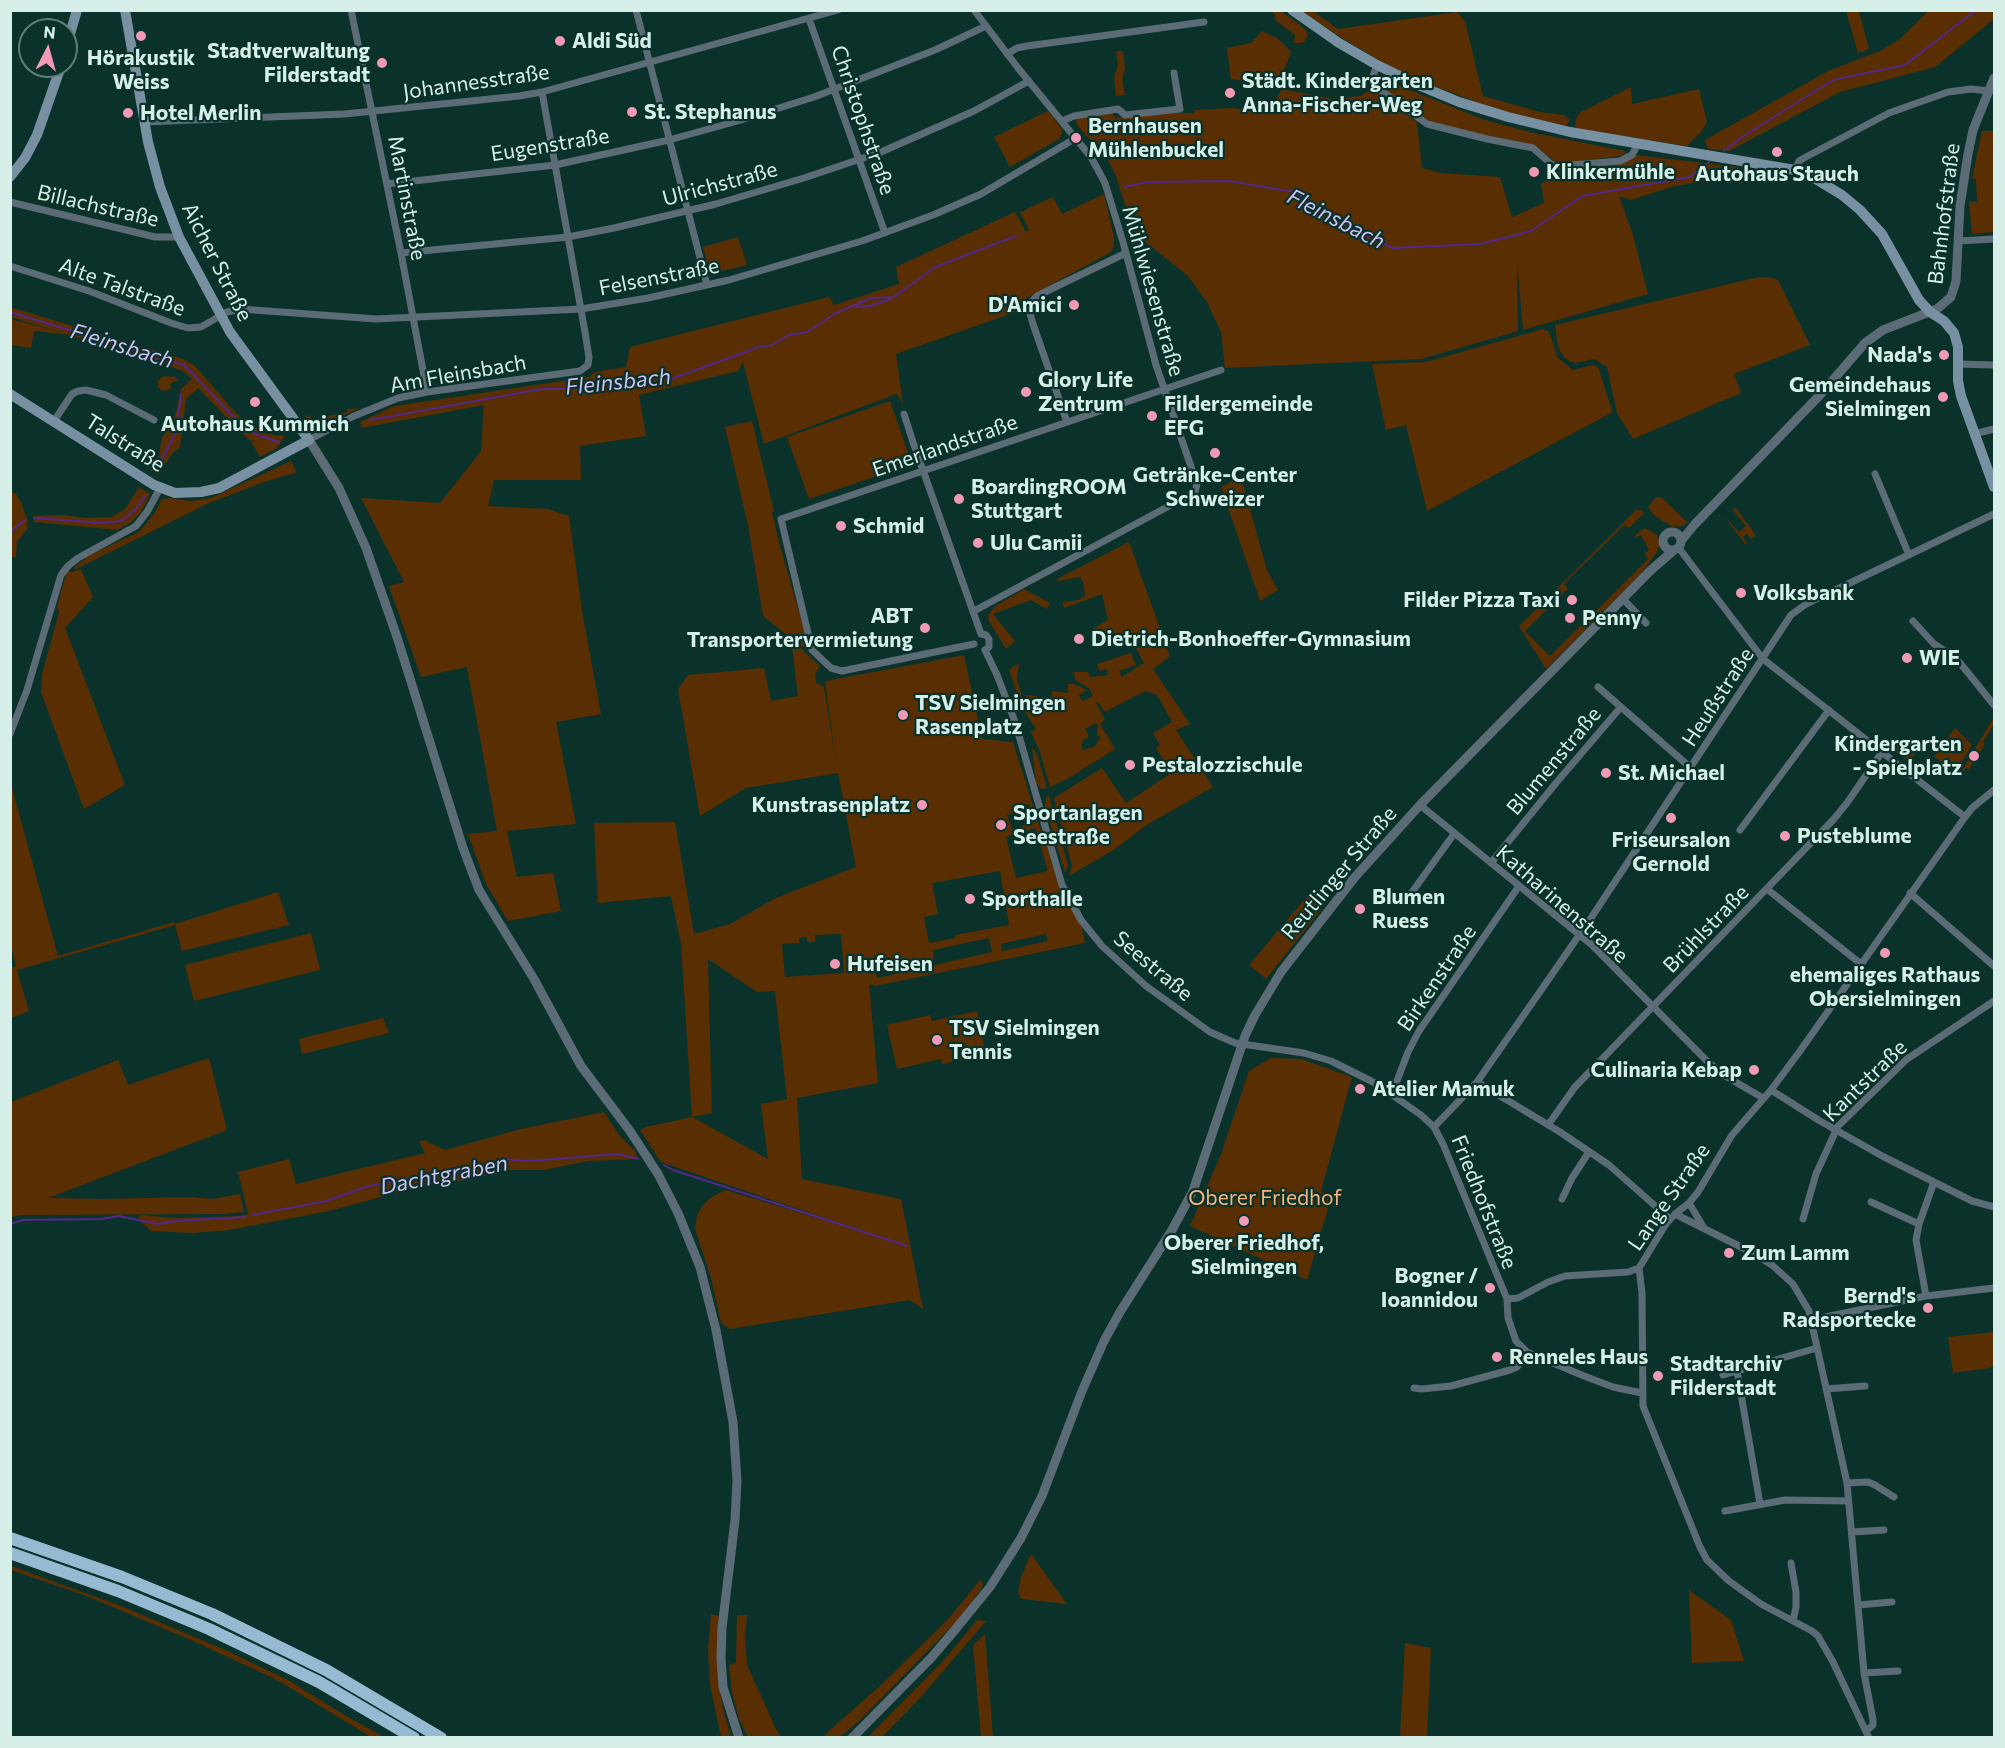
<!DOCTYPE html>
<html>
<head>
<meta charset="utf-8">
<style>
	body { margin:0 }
	#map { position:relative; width:2005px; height:1748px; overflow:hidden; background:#0a322b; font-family:Commissioner,sans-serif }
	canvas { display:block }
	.frame { position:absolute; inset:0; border:12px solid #d6efe9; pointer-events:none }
	.north { position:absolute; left:18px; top:18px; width:60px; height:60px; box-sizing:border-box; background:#0a322b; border:2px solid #5c7e77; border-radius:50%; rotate:6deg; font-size:16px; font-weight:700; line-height:24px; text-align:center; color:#d6efe9 }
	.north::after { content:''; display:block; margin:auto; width:21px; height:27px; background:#f09ab6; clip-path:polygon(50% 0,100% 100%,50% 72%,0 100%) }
</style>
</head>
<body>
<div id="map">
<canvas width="2005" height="1748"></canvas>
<div class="frame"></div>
<div class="north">N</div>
</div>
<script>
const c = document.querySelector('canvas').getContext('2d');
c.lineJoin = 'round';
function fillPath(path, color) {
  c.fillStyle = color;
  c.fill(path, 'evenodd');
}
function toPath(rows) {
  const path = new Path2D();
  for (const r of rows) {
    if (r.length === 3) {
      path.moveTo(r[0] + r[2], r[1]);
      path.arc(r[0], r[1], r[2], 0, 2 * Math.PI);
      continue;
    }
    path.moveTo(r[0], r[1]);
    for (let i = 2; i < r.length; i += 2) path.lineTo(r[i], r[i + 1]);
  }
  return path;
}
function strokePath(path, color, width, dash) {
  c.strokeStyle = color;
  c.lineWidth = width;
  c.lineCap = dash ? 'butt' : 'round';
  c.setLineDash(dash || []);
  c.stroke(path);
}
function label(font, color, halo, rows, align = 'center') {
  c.font = font + ' Commissioner,sans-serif';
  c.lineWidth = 4.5;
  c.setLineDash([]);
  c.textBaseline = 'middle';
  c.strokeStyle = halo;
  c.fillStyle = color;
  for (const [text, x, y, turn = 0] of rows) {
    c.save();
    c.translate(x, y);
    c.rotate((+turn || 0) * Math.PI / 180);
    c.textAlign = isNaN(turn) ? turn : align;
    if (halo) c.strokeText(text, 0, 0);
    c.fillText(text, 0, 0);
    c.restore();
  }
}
fillPath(toPath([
	[1270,11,1281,11,1304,28,1308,34,1305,41,1302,43,1294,43,1295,35,1274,19,1276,15],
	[1301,11,1313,11,1338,29,1457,12,1465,21,1483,96,1540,112,1564,115,1570,120,1566,126,1523,116,1484,105,1424,82,1382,62,1345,40],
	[1846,11,1859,11,1869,49,1858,53],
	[1928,11,1994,11,1994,19,1935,67,1840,92,1729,151,1708,149,1705,140,1828,71,1882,50,1900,39],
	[1262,31,1277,38,1291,51,1279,87,1231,79,1227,48,1251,43],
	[1116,51,1123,51,1125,69,1122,80,1125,95,1116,96,1114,77,1118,66],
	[1378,74,1405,88,1482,119,1529,132,1625,151,1624,154,1620,156,1562,163,1554,161,1537,147,1484,137,1428,121,1390,97,1377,81,1376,77],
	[1375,87,1384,99,1417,122,1422,168,1441,173,1500,177,1512,217,1544,203,1541,184,1561,170,1621,163,1636,155,1738,167,1746,180,1740,184,1725,173,1720,178,1671,187,1631,200,1619,196,1633,235,1648,294,1523,330,1517,261,1518,331,1421,359,1225,368,1221,332,1207,302,1187,275,1134,233,1116,176,1100,144,1094,144,1077,125,1076,120,1080,116,1111,112,1116,118,1164,113,1194,113,1195,110,1230,108,1269,112,1282,89,1332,99,1360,96],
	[1631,87,1632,104,1699,89,1707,122,1702,131,1687,146,1578,129,1575,126,1576,119,1579,113],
	[1048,111,1062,129,1062,133,1059,139,1010,167,994,137],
	[1982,131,1994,131,1994,232,1972,234,1969,202,1977,201,1976,179,1972,178],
	[1104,194,1114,237,1114,245,1111,252,1021,301,1024,309,896,354,903,405,896,392,896,394,764,444,743,362,738,371,639,395,646,436,580,446,581,480,494,480,488,506,547,509,569,516,582,611,601,714,556,722,576,824,507,831,517,877,553,873,561,911,508,921,486,884,468,834,497,831,467,667,421,677,389,586,404,582,361,498,440,503,481,451,484,405,362,428,360,422,394,406,589,377,595,372,626,367,630,347,829,297,834,305,899,284,896,267,1015,212,1026,232,1029,230,1020,212,1053,197,1062,214],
	[738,237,747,265,713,273,709,270,703,247],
	[1759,277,1769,277,1778,280,1810,345,1734,374,1741,393,1633,439,1617,413,1607,367,1594,359,1575,363,1569,361,1563,356,1558,347,1555,325],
	[10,307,183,359,195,366,234,411,247,423,267,434,285,436,277,448,260,457,251,441,258,443,248,439,198,388,186,399,180,447,171,455,159,475,150,470,159,455,162,437,173,425,181,389,192,379,184,372,170,366,11,317],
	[10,319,34,325,70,335,34,331,31,348,11,345],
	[1543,329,1549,332,1558,358,1573,370,1592,365,1598,367,1612,410,1611,413,1427,511,1406,425,1386,430,1372,364,1426,362],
	[163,376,172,377,174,376,178,380,170,384,171,388,165,391,161,390,158,387,158,381],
	[890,401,912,464,809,499,787,437],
	[360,408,322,425,310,424,305,417,310,415,312,419,347,412,347,409],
	[752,421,774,511,772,512,780,546,810,650,795,643,820,666,815,675,816,682,824,687,836,763,825,681,964,655,982,739,1013,742,1040,828,1082,928,1085,943,875,986,869,984,878,1083,797,1098,802,1179,901,1199,923,1309,910,1300,730,1329,721,1323,711,1278,695,1229,697,1215,704,1204,713,1196,726,1190,898,1243,661,1162,640,1130,646,1127,692,1117,768,1159,761,1104,787,1099,775,991,757,992,708,959,712,1113,692,1117,681,944,671,896,598,903,594,823,675,822,694,934,730,924,776,898,856,867,838,773,746,788,700,816,678,689,688,675,764,668,771,701,798,696,791,638,763,616,748,525,725,427],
	[1029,804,1035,822,1012,829,1007,815,1020,811,1019,807],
	[1035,828,1048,871,1016,878,1006,837],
	[1000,871,1009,925,955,935,955,938,929,943,924,917,938,914,932,883],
	[841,934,844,973,785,977,782,944,799,943,799,938,807,937,807,942,815,942,815,935],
	[1046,934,1048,941,1002,951,1001,944],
	[989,938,992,952,877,978,876,973,934,960,933,950],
	[291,461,296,471,295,473,267,481,209,503,76,569,73,568,90,555,139,532,154,514,162,499,170,498,191,501,211,498],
	[1241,477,1267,570,1278,590,1260,601,1221,487],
	[139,487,150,494,141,512,130,523,117,530,34,522,33,516,62,515,86,518,111,517,125,509],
	[10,491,16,494,21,502,27,519,27,529,17,542,16,557,11,558],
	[1656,497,1661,497,1688,523,1682,526,1673,527,1655,516,1648,507],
	[1735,507,1756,535,1751,539,1747,534,1743,537,1747,543,1745,544,1724,516,1739,532,1746,526,1733,510],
	[1636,510,1641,510,1644,513,1629,528,1624,525,1564,584,1568,589,1525,631,1550,656,1590,616,1594,621,1546,669,1519,626],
	[1645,528,1657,535,1660,543,1657,552,1639,576,1597,618,1594,613,1648,559,1645,553,1649,550,1641,535,1636,537,1635,535],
	[1129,542,1170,656,1153,669,1190,724,1176,730,1213,787,1145,826,1115,849,1069,876,1072,866,1054,798,1102,768,1126,803,1171,773,1156,748,1160,745,1153,733,1172,722,1157,695,1145,691,1105,712,1098,702,1096,703,1105,720,1100,724,1115,749,1069,778,1050,787,1040,752,1031,732,1036,729,1025,712,1026,695,1050,698,1052,697,1052,691,1068,693,1068,684,1074,684,1087,690,1079,695,1082,701,1093,696,1089,688,1075,680,1074,672,1088,672,1090,677,1108,675,1107,669,1099,671,1097,664,1131,653,1136,665,1119,671,1122,677,1144,663,1136,648,1147,643,1145,640,1133,643,1118,642,1115,634,1093,629,1108,620,1102,594,1064,608,1063,602,1079,600,1085,595,1083,582,1080,577,1058,581,1057,579],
	[1096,723,1098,726,1097,736,1100,736,1100,738,1094,747,1082,750,1082,742,1089,736,1085,729],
	[81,569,93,597,65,628,125,785,84,809,41,692,42,674,59,612,57,607,67,571,73,572],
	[1024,589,1050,603,1047,609,1031,600,993,614,1015,641,1006,649,989,621,988,616,994,607],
	[1019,663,1017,680,1023,699,1022,707,1009,670],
	[1994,717,1994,724,1983,742,1985,744,1969,769,1966,768,1961,776,1959,775],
	[1955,728,1972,745,1956,771,1934,757],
	[1895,742,1904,744,1913,744,1916,747,1916,752,1909,762,1889,747],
	[1032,747,1037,754,1047,788,1042,789,1036,783],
	[11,784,58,956,174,922,175,924,278,892,289,925,182,951,175,925,17,970,29,1011,11,1018,11,968,16,966,10,943],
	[1047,796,1049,796,1068,865,1065,873,1049,819,1046,819,1044,809],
	[1309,894,1321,910,1266,979,1249,965],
	[311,933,320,970,194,1001,185,965],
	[977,1011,986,1054,942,1064,941,1059,897,1069,887,1025,930,1015,932,1021],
	[383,1018,389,1033,302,1054,299,1039],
	[209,1058,227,1130,48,1198,103,1199,191,1197,212,1199,240,1194,244,1212,221,1214,23,1215,11,1217,11,1102,118,1060,128,1085],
	[1271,1058,1301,1059,1352,1077,1321,1191,1332,1195,1307,1280,1190,1226,1221,1154,1249,1071],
	[604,1112,619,1135,635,1151,638,1159,588,1161,544,1170,504,1170,469,1180,422,1186,329,1211,229,1230,192,1233,151,1231,138,1219,141,1215,176,1218,240,1216,248,1214,238,1172,289,1159,296,1184,425,1153,419,1141,424,1140,445,1150,521,1129],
	[1994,1332,1994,1365,1990,1368,1953,1373,1948,1337],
	[1031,1554,1067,1604,1022,1599,1018,1594,1021,1577],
	[11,1566,121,1606,223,1649,288,1680,341,1713,384,1737,371,1737,277,1680,193,1641,84,1595,11,1570],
	[980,1580,983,1583,982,1588,958,1620,859,1721,840,1737,821,1738,881,1685,929,1638,950,1617],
	[1689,1590,1731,1620,1744,1661,1692,1663],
	[711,1614,719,1616,718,1681,724,1713,731,1737,721,1737,710,1685,708,1649],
	[737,1615,747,1615,745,1636,747,1665,776,1729,781,1737,748,1737,739,1719,732,1692,729,1665,736,1663],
	[977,1620,986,1621,920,1698,882,1737,868,1737,944,1660],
	[985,1634,993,1737,981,1737,973,1645],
	[1405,1643,1431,1648,1427,1737,1400,1737]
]), '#592e02');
strokePath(toPath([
	[1724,151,1742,137,1833,80,1905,65,1976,10],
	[1125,187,1147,182,1229,181,1294,192,1345,225,1393,248,1480,244,1531,231,1582,196,1690,177,1709,162],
	[856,307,870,306,891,299],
	[10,312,184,365,230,413,255,434,279,442],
	[370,420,542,389,583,389,605,383,620,384,654,376,671,379,759,347,772,345,789,335,807,332,836,313,871,298,894,297,935,267,1016,236],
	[155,472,176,432,181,394],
	[34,518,103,523,121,521,136,509,145,496],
	[10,532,25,520],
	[664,1165,673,1170,907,1246],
	[252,1215,326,1201,366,1187,406,1178,461,1172,505,1159,528,1161,617,1154,638,1159],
	[10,1224,23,1220,102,1219,119,1216,157,1224,176,1221,245,1217]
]), '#52288a', 2);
strokePath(toPath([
	[351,10,401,253,427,392],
	[636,10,707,285],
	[809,19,885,233],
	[1007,54,1017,48,1027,46,1204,22],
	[1377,65,1373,76,1375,83,1382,91,1427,124,1487,139,1533,148,1551,164,1558,166,1620,161,1632,155,1638,144],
	[1062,121,1074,116,1118,109,1125,115,1180,109,1174,73],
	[145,122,345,114,519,96,542,92,838,10],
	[1795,170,1799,161,1804,158,1889,113,1948,92,1971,89,1989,91],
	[387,184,555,165,669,140,741,120,814,97,935,50,986,26],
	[10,202,155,237,179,237],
	[1958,241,1994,239],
	[401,253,568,237,614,228,716,204,804,178,881,152,974,111,1029,81],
	[10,266,89,291,171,323,188,328,201,327,227,312,240,309,376,319,581,309,648,298,729,280,862,241,933,215,981,194,1076,138],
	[1958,364,1994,365],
	[904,414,913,442,981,634,986,635,989,639,989,647,985,650],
	[54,421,72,394,78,391,86,390,106,395,154,420],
	[1067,422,1033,324,1029,310,1030,303,1037,296,1051,289,1126,253],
	[1974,434,1994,429],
	[309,440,354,416,398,398,427,392,580,371,588,365,589,357,585,332,542,92],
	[1875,474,1909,555],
	[1678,547,1763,659,1965,817],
	[1623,599,1646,623],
	[974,611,1195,492,1197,484,1156,365,1123,242,1105,183,1091,157,1018,68,974,10],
	[1913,621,1934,644,1956,658,1994,705],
	[974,644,842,671,831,668,812,650,781,519,1221,370],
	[985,650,997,675,1015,722,1062,885,1081,920,1102,946,1146,986,1210,1032,1235,1043,1304,1053,1331,1061,1375,1083,1421,1115,1434,1127,1443,1144,1507,1299,1508,1318,1516,1341,1527,1352,1584,1376,1613,1387,1642,1393],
	[1598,687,1691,768],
	[10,734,27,690,61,575,68,566,78,558,136,526,147,512,160,488],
	[1420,805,1592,945,1707,1061,1727,1077,1763,1098],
	[1740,830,1829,710],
	[1491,863,1556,783,1620,708],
	[1767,889,1861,964],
	[1910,893,1994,966],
	[1407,899,1454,834],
	[1477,1082,1560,1132,1609,1165,1670,1219],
	[1771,1090,1820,1121,1884,1157,1972,1201,1994,1207],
	[1392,1094,1408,1052,1419,1031,1519,886],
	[1548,1125,1575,1087,1833,820,1847,803,1882,752],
	[1434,1127,1477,1082,1537,996,1593,915,1791,615,1806,604,1994,514],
	[1562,1199,1572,1178,1589,1152],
	[1871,1202,1919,1224,1916,1240,1926,1296],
	[1689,1203,1704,1228],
	[1675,1214,1755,1254,1772,1265,1793,1284,1809,1311,1847,1483,1864,1673,1873,1720,1873,1725,1866,1731],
	[1803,1219,1816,1174,1838,1126,1907,1059,1994,1001],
	[1919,1224,1934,1182],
	[1639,1268,1642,1293,1643,1406,1700,1547,1707,1560,1729,1581,1761,1604,1812,1631,1818,1636,1833,1662,1869,1738],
	[1507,1299,1518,1298,1548,1282,1565,1276,1628,1272,1639,1268,1666,1224,1675,1214,1689,1203,1698,1192,1732,1135,1771,1090,1800,1051,1965,817,1972,808,1994,790],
	[1811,1320,1926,1296,1994,1288],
	[1723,1375,1737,1371],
	[1414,1388,1422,1389,1451,1386,1510,1370,1517,1367,1527,1352],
	[1826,1389,1865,1386],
	[1847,1483,1868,1482,1875,1485,1894,1497],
	[1760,1504,1737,1371,1817,1348],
	[1725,1511,1785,1500,1848,1501],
	[1852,1532,1884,1530],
	[1791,1563,1796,1592,1796,1607,1793,1621],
	[1858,1605,1892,1602],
	[1864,1673,1898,1671]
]), '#5c6c77', 7);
strokePath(toPath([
	[309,440,339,488,366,548,397,637,463,848,479,890,534,979,581,1066,630,1131,658,1174,678,1213,700,1267,716,1330,733,1422,737,1481,735,1520,722,1628,721,1658,723,1687,739,1738],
	[1672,541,9],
	[1681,541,1695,524,1820,395,1865,343,1883,330,1937,309,1951,297,1956,281,1960,206,1968,154,1973,130,1994,78],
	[852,1738,931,1658,954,1631,990,1587,1021,1538,1042,1496,1082,1391,1104,1341,1120,1312,1172,1230,1193,1191,1245,1036,1255,1015,1281,972,1355,877,1420,805,1650,571,1674,550]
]), '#5c6c77', 9);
strokePath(toPath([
	[1292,10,1339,43,1377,65,1418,85,1459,102,1508,117,1570,132,1795,170,1814,178,1842,195,1860,210,1882,234,1919,300,1930,312,1944,321,1954,333,1958,347,1958,381,1961,396,1994,487],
	[66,48,77,10],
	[10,177,25,158,37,135,61,66],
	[10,394,154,485,175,493,201,492,219,488,309,440,230,332,179,237,160,187,148,142,125,10]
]), '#7790a2', 10);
strokePath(toPath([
	[10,1538,122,1577,212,1614,326,1670,441,1738],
	[10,1553,118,1591,209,1629,319,1682,414,1738]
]), '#96bad2', 12);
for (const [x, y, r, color] of [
	[141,36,6,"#f09ab6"],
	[560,41,6,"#f09ab6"],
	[382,63,6,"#f09ab6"],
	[1230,93,6,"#f09ab6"],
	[632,112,6,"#f09ab6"],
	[128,113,6,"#f09ab6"],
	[1076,138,6,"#f09ab6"],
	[1777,152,6,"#f09ab6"],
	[1534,172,6,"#f09ab6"],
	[1074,305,6,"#f09ab6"],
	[1944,355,6,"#f09ab6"],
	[1026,392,6,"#f09ab6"],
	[1943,397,6,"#f09ab6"],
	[255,402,6,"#f09ab6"],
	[1152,416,6,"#f09ab6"],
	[1215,453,6,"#f09ab6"],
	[959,499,6,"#f09ab6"],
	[841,526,6,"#f09ab6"],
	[978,543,6,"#f09ab6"],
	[1741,593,6,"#f09ab6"],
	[1572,600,6,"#f09ab6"],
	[1570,618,6,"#f09ab6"],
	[925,628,6,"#f09ab6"],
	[1079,639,6,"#f09ab6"],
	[1907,658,6,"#f09ab6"],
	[903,715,6,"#f09ab6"],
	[1974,756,6,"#f09ab6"],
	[1130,765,6,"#f09ab6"],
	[1606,773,6,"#f09ab6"],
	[922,805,6,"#f09ab6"],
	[1671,818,6,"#f09ab6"],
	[1001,825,6,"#f09ab6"],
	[1785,836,6,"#f09ab6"],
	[970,899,6,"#f09ab6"],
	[1360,909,6,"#f09ab6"],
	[1885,953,6,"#f09ab6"],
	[835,964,6,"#f09ab6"],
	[937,1040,6,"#f09ab6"],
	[1754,1070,6,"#f09ab6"],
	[1360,1089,6,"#f09ab6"],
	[1244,1221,6,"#f09ab6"],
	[1729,1253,6,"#f09ab6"],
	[1490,1288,6,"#f09ab6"],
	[1928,1308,6,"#f09ab6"],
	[1497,1357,6,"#f09ab6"],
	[1658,1376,6,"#f09ab6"]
]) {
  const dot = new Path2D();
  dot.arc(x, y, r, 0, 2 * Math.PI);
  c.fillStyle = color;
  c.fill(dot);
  strokePath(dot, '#0a322b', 2);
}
label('bold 21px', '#d6efe9', '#0a322b', [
	["Aldi Süd",572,41],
	["Stadtverwaltung",370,51,"right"],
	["Filderstadt",370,75,"right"],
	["Hörakustik",141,58,"center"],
	["Weiss",141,82,"center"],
	["Städt. Kindergarten",1242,81],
	["Anna-Fischer-Weg",1242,105],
	["St. Stephanus",644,112],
	["Hotel Merlin",140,113],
	["Bernhausen",1088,126],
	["Mühlenbuckel",1088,150],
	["Klinkermühle",1546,172],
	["Autohaus Stauch",1777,174,"center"],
	["D'Amici",1062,305,"right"],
	["Nada's",1932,355,"right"],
	["Glory Life",1038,380],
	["Zentrum",1038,404],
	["Gemeindehaus",1931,385,"right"],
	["Sielmingen",1931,409,"right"],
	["Fildergemeinde",1164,404],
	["EFG",1164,428],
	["Autohaus Kummich",255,424,"center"],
	["Getränke-Center",1215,475,"center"],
	["Schweizer",1215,499,"center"],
	["BoardingROOM",971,487],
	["Stuttgart",971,511],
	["Schmid",853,526],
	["Ulu Camii",990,543],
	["Volksbank",1753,593],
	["Filder Pizza Taxi",1560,600,"right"],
	["ABT",913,616,"right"],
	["Transportervermietung",913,640,"right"],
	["Penny",1582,618],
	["Dietrich-Bonhoeffer-Gymnasium",1091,639],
	["WIE",1919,658],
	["TSV Sielmingen",915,703],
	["Rasenplatz",915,727],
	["Kindergarten",1962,744,"right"],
	["- Spielplatz",1962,768,"right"],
	["Pestalozzischule",1142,765],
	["St. Michael",1618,773],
	["Kunstrasenplatz",910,805,"right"],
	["Sportanlagen",1013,813],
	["Seestraße",1013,837],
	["Pusteblume",1797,836],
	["Friseursalon",1671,840,"center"],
	["Gernold",1671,864,"center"],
	["Blumen",1372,897],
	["Ruess",1372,921],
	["Sporthalle",982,899],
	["Hufeisen",847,964],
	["ehemaliges Rathaus",1885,975,"center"],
	["Obersielmingen",1885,999,"center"],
	["TSV Sielmingen",949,1028],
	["Tennis",949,1052],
	["Culinaria Kebap",1742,1070,"right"],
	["Atelier Mamuk",1372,1089],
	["Oberer Friedhof,",1244,1243,"center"],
	["Sielmingen",1244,1267,"center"],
	["Zum Lamm",1741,1253],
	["Bogner /",1478,1276,"right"],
	["Ioannidou",1478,1300,"right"],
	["Bernd's",1916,1296,"right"],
	["Radsportecke",1916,1320,"right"],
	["Renneles Haus",1509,1357],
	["Stadtarchiv",1670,1364],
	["Filderstadt",1670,1388]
], 'left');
label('21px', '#d6efe9', '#0a322b', [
	["Johannesstraße",476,82,-8],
	["Christophstraße",863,120,71],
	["Eugenstraße",550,145,-9],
	["Ulrichstraße",720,184,-15],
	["Martinstraße",407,198,79],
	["Billachstraße",98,206,13],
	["Bahnhofstraße",1944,214,-83],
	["Aicher Straße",217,262,63],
	["Felsenstraße",659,277,-11],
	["Alte Talstraße",122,287,20],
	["Mühlwiesenstraße",1153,291,74],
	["Am Fleinsbach",458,374,-10],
	["Talstraße",125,443,32],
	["Emerlandstraße",945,446,-19],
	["Heußstraße",1718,697,-57],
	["Blumenstraße",1554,761,-50],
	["Reutlinger Straße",1339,873,-50],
	["Katharinenstraße",1562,904,41],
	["Brühlstraße",1706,929,-46],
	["Seestraße",1153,966,40],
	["Birkenstraße",1437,978,-56],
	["Kantstraße",1865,1081,-44],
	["Lange Straße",1669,1197,-55],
	["Friedhofstraße",1484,1202,68]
]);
label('21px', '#fab37a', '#0a322b', [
	["Oberer Friedhof",1265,1198]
]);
label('italic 22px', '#cebef2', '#0a322b', [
	["Fleinsbach",1336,219,27],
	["Fleinsbach",122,346,17],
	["Fleinsbach",618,382,-6],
	["Dachtgraben",444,1175,-11]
]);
</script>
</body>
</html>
